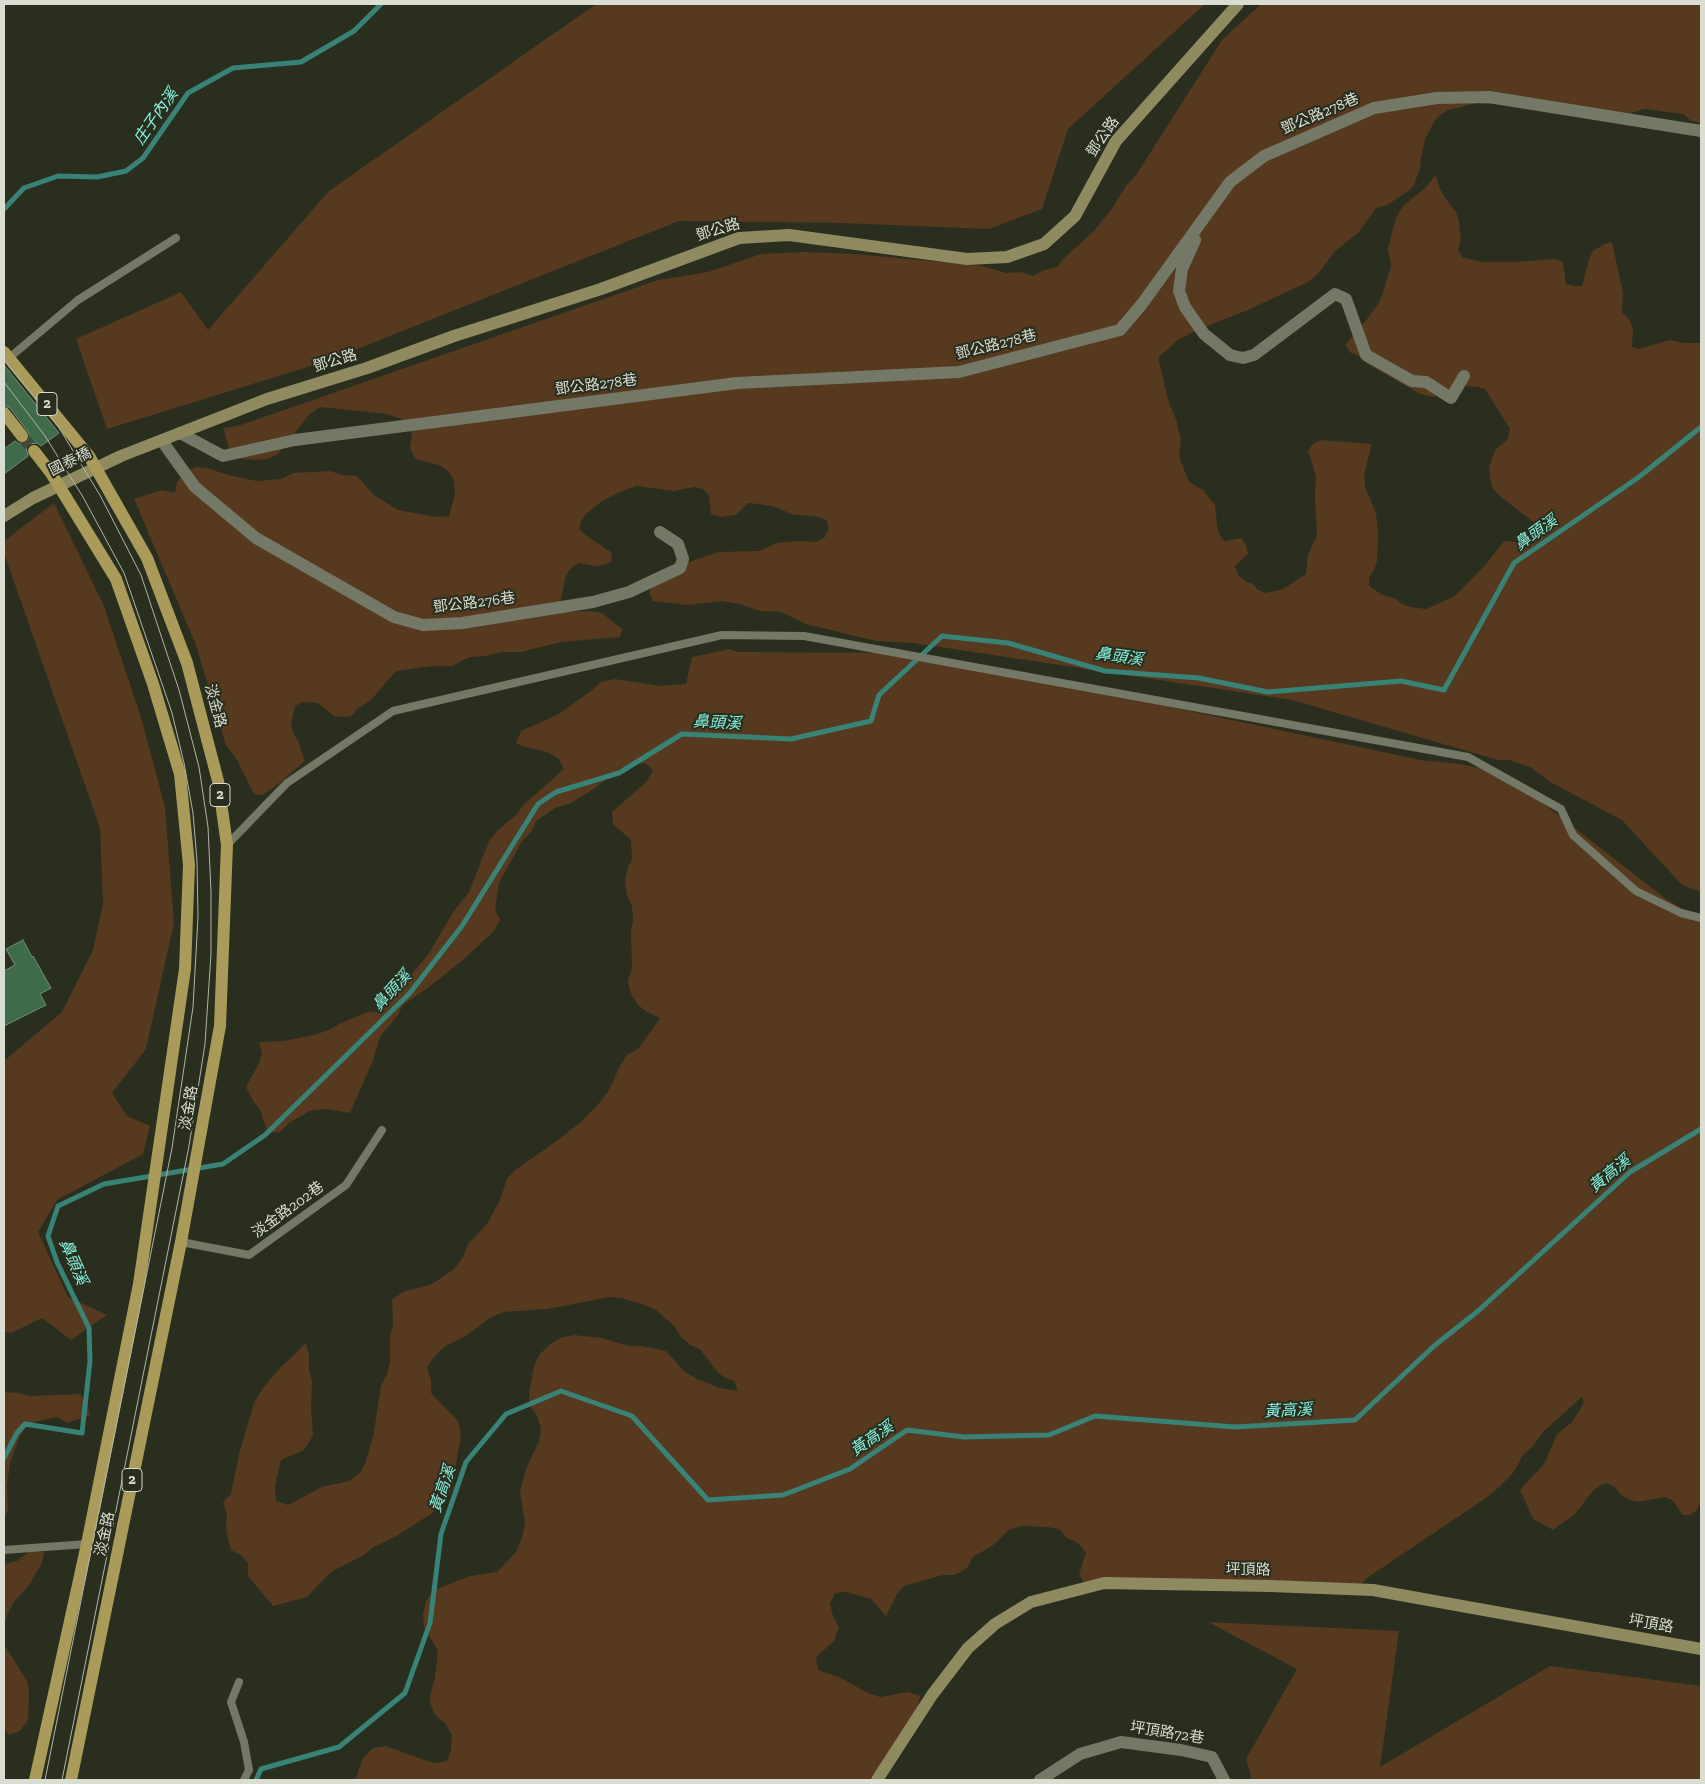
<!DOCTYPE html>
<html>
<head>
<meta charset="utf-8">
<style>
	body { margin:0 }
	#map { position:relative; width:1705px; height:1784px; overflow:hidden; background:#292e1e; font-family:"Zilla Slab",serif }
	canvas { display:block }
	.frame { position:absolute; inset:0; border:5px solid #d9ddd2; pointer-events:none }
</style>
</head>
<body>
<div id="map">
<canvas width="1705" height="1784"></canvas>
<div class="frame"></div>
</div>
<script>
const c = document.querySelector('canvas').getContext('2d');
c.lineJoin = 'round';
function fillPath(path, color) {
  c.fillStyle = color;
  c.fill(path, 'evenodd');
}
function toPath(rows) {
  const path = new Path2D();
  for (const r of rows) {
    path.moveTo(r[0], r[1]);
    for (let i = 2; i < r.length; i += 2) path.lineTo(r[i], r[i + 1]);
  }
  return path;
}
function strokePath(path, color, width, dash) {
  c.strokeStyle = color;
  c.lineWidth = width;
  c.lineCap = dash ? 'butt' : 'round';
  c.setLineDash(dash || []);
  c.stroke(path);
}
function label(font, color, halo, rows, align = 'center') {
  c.font = font + ' "Zilla Slab","Noto Sans TC",serif';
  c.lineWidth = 4;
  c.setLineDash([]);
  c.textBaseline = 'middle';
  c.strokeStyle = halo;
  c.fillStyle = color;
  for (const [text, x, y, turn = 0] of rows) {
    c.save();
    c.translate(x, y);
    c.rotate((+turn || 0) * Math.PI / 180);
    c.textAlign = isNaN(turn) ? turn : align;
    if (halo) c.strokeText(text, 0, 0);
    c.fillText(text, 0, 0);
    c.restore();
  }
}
fillPath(toPath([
	[596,4,1205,4,1068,129,1042,209,989,229,842,223,679,221,327,361,107,429,76,339,181,292,208,330,329,191],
	[1261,4,1701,4,1701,123,1690,120,1683,114,1645,109,1627,114,1477,103,1448,110,1440,115,1434,122,1425,139,1421,158,1420,168,1414,185,1407,192,1387,205,1376,208,1359,232,1335,251,1317,275,1308,282,1248,310,1195,331,1178,340,1158,358,1169,403,1177,422,1178,430,1181,439,1179,456,1189,482,1203,490,1215,505,1218,532,1224,541,1242,538,1246,546,1248,554,1235,566,1238,575,1245,581,1253,584,1258,590,1266,593,1283,589,1306,574,1308,554,1317,536,1315,495,1316,476,1308,451,1313,444,1320,440,1372,444,1364,475,1365,487,1376,513,1378,531,1377,561,1374,570,1369,578,1369,586,1381,594,1396,599,1402,604,1410,607,1426,609,1455,596,1487,563,1504,541,1530,544,1537,541,1543,534,1537,525,1501,497,1494,490,1490,480,1489,467,1495,450,1508,439,1510,429,1485,389,1477,387,1465,386,1445,391,1434,397,1420,394,1366,363,1359,356,1351,353,1345,345,1367,319,1380,301,1391,267,1388,249,1395,221,1399,213,1403,206,1425,188,1436,175,1439,187,1445,198,1456,212,1459,221,1461,240,1458,249,1462,257,1482,262,1517,262,1555,259,1563,262,1566,284,1574,286,1582,286,1589,259,1593,251,1604,244,1612,242,1623,293,1622,312,1629,319,1633,328,1632,347,1639,349,1669,340,1684,343,1701,343,1701,892,1682,885,1622,820,1550,782,1530,767,1509,760,1498,760,1292,700,913,643,876,641,806,624,781,612,760,611,740,604,722,601,688,605,653,601,649,593,651,586,684,564,718,552,759,551,777,543,796,541,816,542,825,537,829,528,826,520,819,517,791,514,776,507,758,504,748,503,736,515,720,517,711,514,709,495,703,489,694,487,674,491,636,486,616,494,602,501,587,513,582,520,579,528,584,534,611,552,612,561,604,565,595,566,579,563,571,568,566,575,559,609,567,612,589,611,602,613,622,629,620,637,561,642,521,652,501,652,486,656,470,657,452,666,433,666,396,671,371,700,357,709,352,716,344,717,334,716,318,703,303,702,295,706,291,725,293,733,298,741,305,761,277,785,262,795,254,794,237,760,226,745,196,645,134,499,162,490,175,493,177,482,185,472,196,467,207,468,232,476,257,481,282,479,293,473,330,471,342,475,357,476,374,495,398,510,436,517,449,516,455,494,454,480,448,471,439,465,415,459,410,448,412,436,410,424,399,418,387,414,320,407,309,415,278,454,268,459,256,460,242,459,231,452,226,440,224,428,238,426,658,280,708,272,761,254,803,252,856,254,982,266,1007,273,1021,272,1033,276,1044,270,1057,267,1065,257,1093,232,1111,210,1126,186,1136,175,1222,40],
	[54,503,104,606,141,717,165,807,174,923,146,1049,112,1093,127,1116,150,1126,143,1154,57,1200,38,1232,68,1297,107,1315,71,1340,42,1318,11,1333,4,1332,4,1061,62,1012,93,950,103,903,100,828,4,553,4,541],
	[730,649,738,652,916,653,1421,760,1460,764,1495,771,1513,780,1666,899,1681,908,1701,915,1701,1500,1697,1510,1691,1515,1683,1515,1672,1500,1665,1497,1637,1502,1630,1500,1621,1495,1615,1487,1606,1483,1599,1486,1593,1491,1574,1515,1553,1530,1533,1519,1520,1490,1544,1464,1557,1434,1571,1423,1581,1408,1584,1402,1582,1397,1542,1433,1533,1446,1523,1455,1513,1473,1498,1488,1486,1498,1367,1578,1359,1586,1085,1584,1079,1574,1086,1553,1078,1543,1067,1538,1059,1529,1047,1527,1021,1526,1009,1530,992,1546,973,1557,967,1568,955,1575,943,1575,904,1586,897,1594,886,1616,871,1599,847,1592,835,1593,830,1604,833,1616,839,1627,834,1641,816,1657,818,1670,841,1678,868,1693,880,1697,908,1692,920,1696,917,1709,899,1741,869,1780,355,1780,363,1758,373,1748,386,1746,424,1760,435,1763,447,1761,451,1750,452,1736,446,1724,436,1716,430,1703,431,1692,435,1678,438,1651,424,1627,423,1615,426,1601,435,1590,446,1585,471,1576,497,1572,516,1552,522,1537,525,1523,520,1492,526,1469,539,1441,541,1428,537,1416,530,1406,529,1394,534,1366,540,1354,549,1345,560,1338,574,1335,602,1338,629,1346,642,1346,666,1351,685,1372,697,1379,720,1388,738,1391,734,1381,723,1377,714,1368,700,1349,690,1345,681,1337,674,1326,656,1310,644,1305,622,1298,610,1297,548,1309,504,1312,491,1317,466,1336,445,1346,435,1356,427,1367,431,1380,431,1393,458,1421,461,1435,452,1487,446,1499,431,1514,398,1535,374,1547,362,1556,331,1572,307,1597,273,1606,248,1576,248,1563,241,1555,231,1550,228,1539,226,1528,227,1514,223,1502,231,1494,239,1454,254,1403,263,1388,279,1369,306,1343,309,1355,309,1370,312,1381,311,1407,313,1436,304,1450,281,1460,275,1486,276,1501,288,1505,322,1487,349,1481,360,1473,366,1461,373,1437,381,1386,387,1374,390,1361,390,1336,393,1325,392,1300,403,1292,432,1284,454,1269,463,1257,468,1244,487,1224,499,1202,507,1179,515,1170,547,1148,580,1123,600,1102,609,1090,620,1066,627,1055,639,1048,660,1018,647,1012,638,1005,631,994,628,981,632,968,631,933,633,920,632,906,627,895,625,882,627,870,632,859,631,840,613,824,612,812,646,782,653,770,645,763,633,764,621,768,595,788,571,803,555,808,536,821,531,832,522,841,499,883,495,910,500,920,494,931,464,959,429,987,403,1005,397,1016,380,1037,372,1063,350,1113,327,1109,310,1111,289,1123,280,1132,268,1133,260,1110,252,1099,246,1087,258,1065,262,1054,259,1042,284,1041,314,1035,329,1030,341,1023,368,1012,381,1011,427,956,454,911,469,892,489,841,497,831,516,815,523,805,564,769,558,758,547,752,525,747,516,743,521,731,559,714,592,690,601,682,615,679,660,686,686,684,692,657],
	[4,1392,18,1393,30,1396,80,1394,87,1404,90,1415,67,1423,57,1417,34,1422,25,1428,19,1438,10,1463,7,1486,8,1511,4,1517],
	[30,1551,44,1552,42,1563,29,1585,13,1603,7,1615,4,1628,4,1564,17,1561],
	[1208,1622,1399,1631,1380,1767,1550,1666,1701,1686,1701,1780,1252,1780,1246,1759,1297,1669],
	[4,1644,27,1681,29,1693,28,1720,20,1731,9,1735,4,1729]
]), '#56391f');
strokePath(toPath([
	[4,209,24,188,58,176,97,177,126,171,143,158,188,93,233,68,301,62,354,31,381,4],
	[4,1458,17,1433,25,1424,82,1433,90,1361,89,1328,57,1262,48,1236,58,1206,104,1184,223,1164,265,1135,409,994,462,926,538,804,556,792,619,773,682,734,791,739,871,721,879,695,942,636,1008,643,1105,671,1199,678,1268,692,1401,681,1444,690,1514,563,1639,477,1701,427],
	[256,1780,261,1769,339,1747,405,1693,430,1623,441,1534,466,1462,506,1414,561,1391,632,1416,708,1500,783,1495,850,1469,907,1430,964,1437,1049,1435,1095,1416,1235,1427,1355,1420,1434,1346,1478,1311,1630,1172,1701,1129]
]), '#398276', 5);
const building = toPath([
	[4,365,59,433,41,446,37,443,29,444,26,448,28,456,4,474,4,449,15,441,19,444,27,443,30,435,10,408,4,405,4,365],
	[23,940,32,957,33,956,51,988,40,994,46,1005,4,1026,4,971,15,965,6,949,23,940]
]);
fillPath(building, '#3e6c4a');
strokePath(building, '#78897c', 1);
strokePath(toPath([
	[22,436,34,451]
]), '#434839', 12, [12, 6]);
strokePath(toPath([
	[9,358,78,300,176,238],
	[227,845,287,783,393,711,722,635,804,636,1468,757,1561,809,1573,835,1636,891,1681,913,1701,918],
	[181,1242,249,1255,346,1185,382,1130],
	[4,1550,87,1544],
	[239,1682,231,1702,244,1742,249,1770,244,1780]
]), '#737966', 8);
strokePath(toPath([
	[1195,240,1182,269,1179,291,1185,307,1204,334,1230,355,1243,358,1254,355,1335,294,1346,299,1366,355,1412,381,1426,382,1451,398,1464,376],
	[180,433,223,456,295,440,737,383,959,372,1120,330,1142,304,1230,182,1264,156,1374,108,1437,98,1489,97,1701,131],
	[162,441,195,487,256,538,394,617,423,625,462,623,593,602,629,592,680,568,683,559,678,544,660,532],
	[1040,1780,1080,1754,1121,1742,1181,1750,1212,1757,1224,1780]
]), '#737966', 12);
strokePath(toPath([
	[4,516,33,498,121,456,267,399,367,368,454,336,601,289,739,238,789,235,967,259,1007,257,1044,244,1075,216,1116,141,1238,4],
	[877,1780,932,1695,968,1648,995,1624,1031,1602,1104,1583,1270,1586,1373,1590,1701,1649]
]), '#8f8a60', 12);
strokePath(toPath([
	[4,352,89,456,147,558,187,663,218,781,227,845,220,1026,181,1242,71,1780],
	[4,413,22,436],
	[34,451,51,473,116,579,153,684,180,774,189,865,185,969,139,1284,87,1544,35,1780]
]), '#ab9b5a', 12);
strokePath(toPath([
	[4,360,58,426,101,497,141,575,179,690,199,767,208,827,211,892,211,954,205,1044,189,1146,62,1780],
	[4,382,45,436,83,497,124,573,172,713,184,763,193,813,197,861,198,917,193,1007,172,1148,45,1780]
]), '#b1b5a9', 1);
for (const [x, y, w] of [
	[47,404,20],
	[220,795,20],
	[132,1480,20]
]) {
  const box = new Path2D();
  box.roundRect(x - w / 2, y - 11.5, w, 23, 4);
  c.fillStyle = '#292e1e';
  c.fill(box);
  strokePath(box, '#d9ddd2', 1);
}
label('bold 14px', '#d9ddd2', null, [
	["2",47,404],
	["2",220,795],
	["2",132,1480]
]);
label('15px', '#d9ddd2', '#292e1e', [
	["鄧公路278巷",1320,114,-23],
	["鄧公路",1103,137,-55],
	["鄧公路",718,230,-17],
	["鄧公路278巷",996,345,-14],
	["鄧公路",335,361,-17],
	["鄧公路278巷",596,385,-7],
	["國泰橋",70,462,-26],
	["鄧公路276巷",474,603,-7],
	["淡金路",215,706,75],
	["淡金路",189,1108,-80],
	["淡金路202巷",288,1210,-36],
	["淡金路",105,1534,-78],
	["坪頂路",1248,1570,1],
	["坪頂路",1651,1624,10],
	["坪頂路72巷",1167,1733,9]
]);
label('italic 16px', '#85f2df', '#292e1e', [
	["庄子內溪",156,117,-55],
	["鼻頭溪",1536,533,-35],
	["鼻頭溪",1119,657,8],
	["鼻頭溪",717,723,3],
	["鼻頭溪",392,991,-47],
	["黃高溪",1610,1174,-39],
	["鼻頭溪",73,1262,67],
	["黃高溪",1288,1411,-3],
	["黃高溪",872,1439,-34],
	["黃高溪",443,1489,-71]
]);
</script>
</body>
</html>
